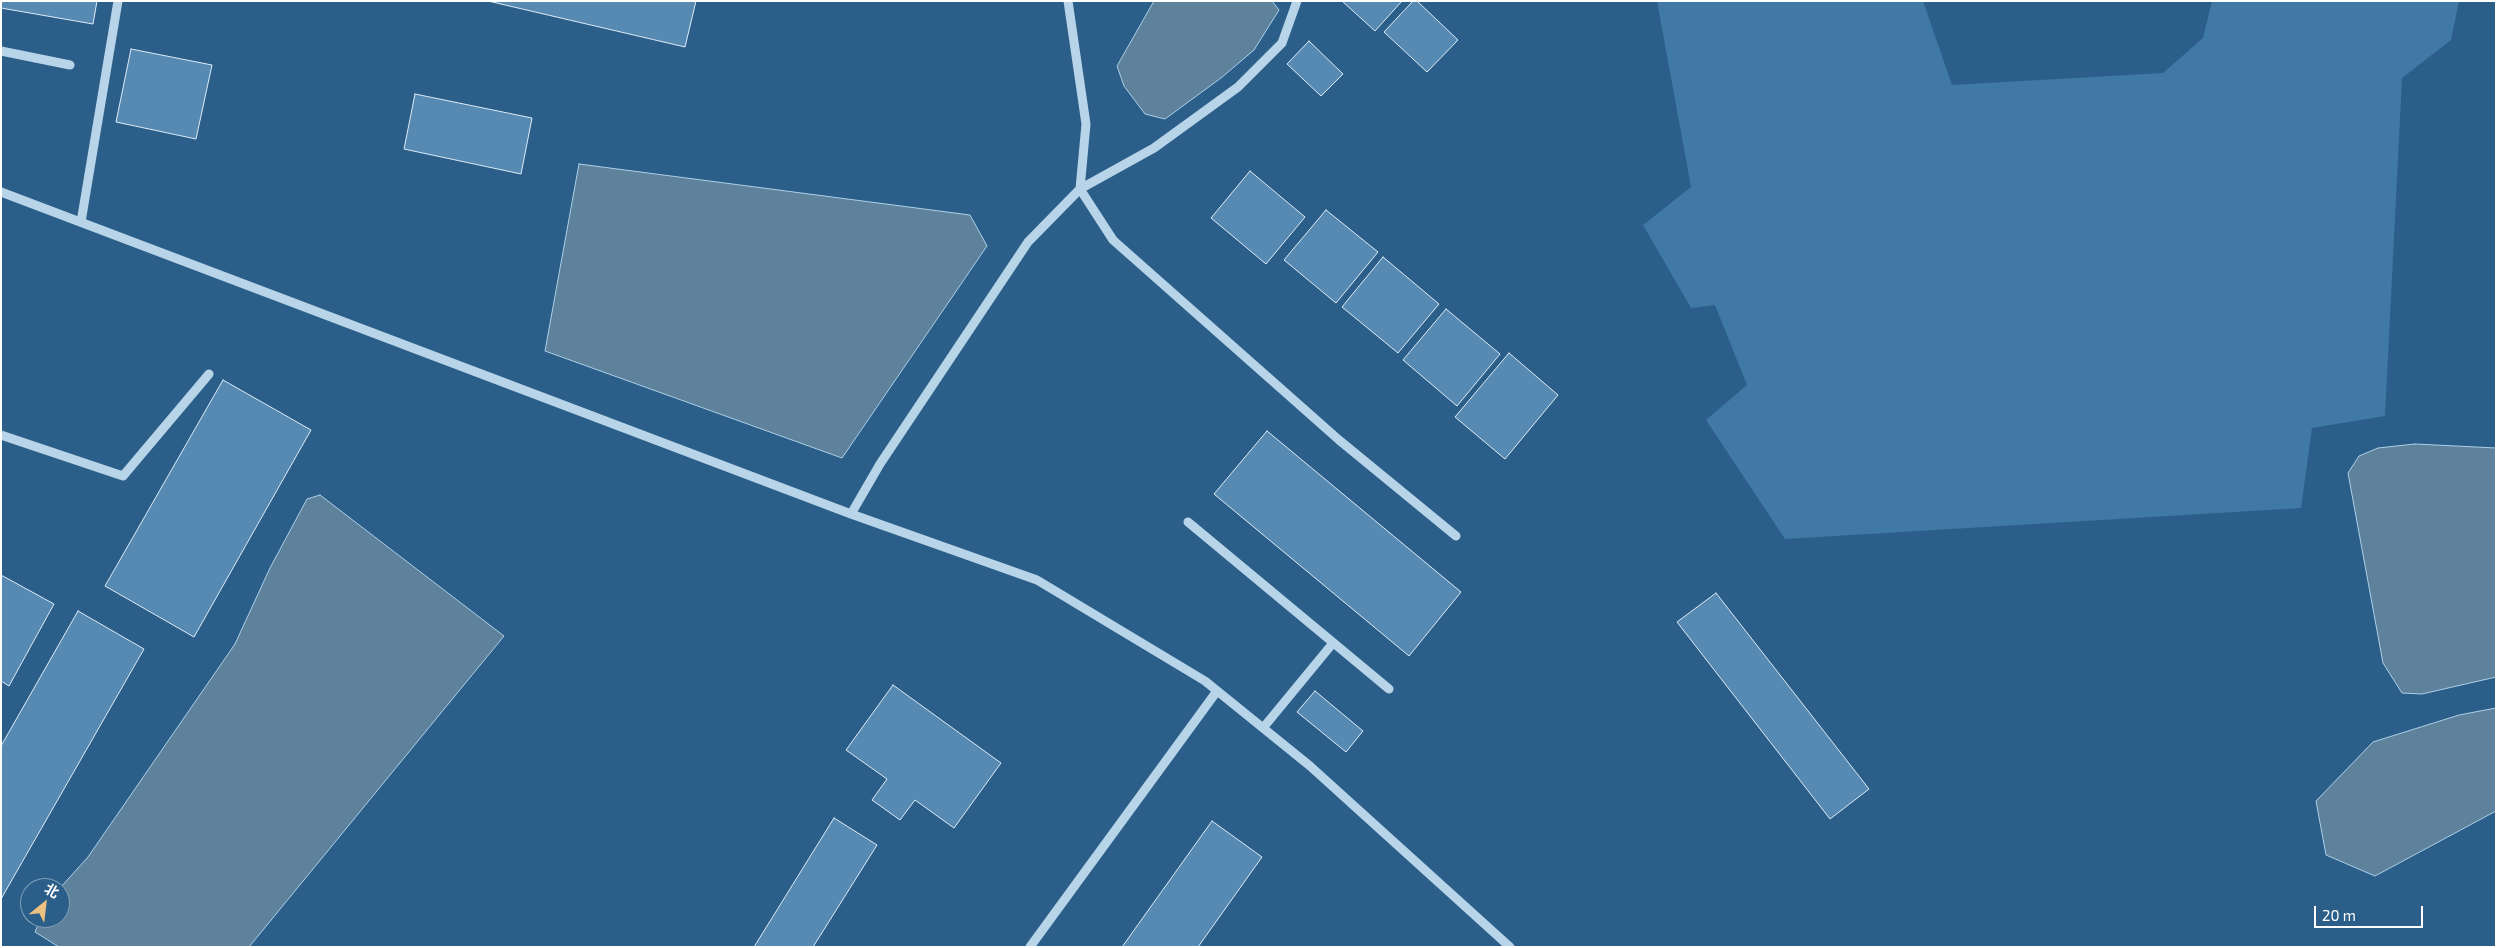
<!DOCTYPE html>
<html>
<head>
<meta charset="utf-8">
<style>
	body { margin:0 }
	#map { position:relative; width:2497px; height:948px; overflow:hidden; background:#2b5f89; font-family:"Exo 2","Noto Sans SC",sans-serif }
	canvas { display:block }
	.frame { position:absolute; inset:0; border:2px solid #fff; pointer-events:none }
	.north { position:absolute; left:20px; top:878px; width:50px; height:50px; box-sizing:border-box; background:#2b5f89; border:1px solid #809fb8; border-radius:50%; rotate:29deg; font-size:14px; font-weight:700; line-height:20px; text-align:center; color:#fff }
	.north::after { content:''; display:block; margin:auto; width:18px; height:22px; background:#eec181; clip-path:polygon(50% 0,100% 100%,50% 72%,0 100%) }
	.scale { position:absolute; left:2314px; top:906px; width:109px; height:22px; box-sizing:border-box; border:2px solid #fff; border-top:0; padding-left:6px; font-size:15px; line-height:18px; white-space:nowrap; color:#fff; -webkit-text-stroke:4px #2b5f89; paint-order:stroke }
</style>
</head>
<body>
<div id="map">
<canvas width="2497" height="948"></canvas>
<div class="frame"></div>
<div class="north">北</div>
<div class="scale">20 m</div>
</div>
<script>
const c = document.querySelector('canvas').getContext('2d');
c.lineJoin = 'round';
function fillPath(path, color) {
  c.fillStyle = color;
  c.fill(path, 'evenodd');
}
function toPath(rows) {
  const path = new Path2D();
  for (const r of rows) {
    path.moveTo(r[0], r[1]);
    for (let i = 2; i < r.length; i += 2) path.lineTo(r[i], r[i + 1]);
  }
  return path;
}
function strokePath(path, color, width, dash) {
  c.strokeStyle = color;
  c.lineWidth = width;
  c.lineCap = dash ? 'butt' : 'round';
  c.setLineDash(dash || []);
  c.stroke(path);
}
fillPath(toPath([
	[1657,1,1923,1,1952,85,2163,73,2203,38,2212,1,2459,1,2451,40,2402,78,2385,416,2312,428,2301,508,1785,539,1706,420,1747,385,1715,305,1691,308,1643,225,1691,187]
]), '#4079a5');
const water = toPath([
	[1154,1,1272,1,1279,10,1254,50,1221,78,1165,119,1145,114,1124,86,1117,66,1154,1],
	[579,164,970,215,987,246,842,458,545,351,579,164],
	[2415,444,2496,448,2496,677,2422,694,2402,693,2383,663,2348,473,2359,456,2378,448,2415,444],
	[320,495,504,636,249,947,59,947,35,932,41,918,60,918,60,888,88,857,235,644,270,568,307,499,320,495],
	[2496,708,2496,811,2375,876,2326,855,2316,801,2373,742,2459,715,2496,708]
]);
fillPath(water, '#5e819c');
strokePath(water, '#add0e8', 1);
const building = toPath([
	[1,1,97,1,93,24,1,8,1,1],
	[488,1,696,1,685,47,488,1],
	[1342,1,1402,1,1375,31,1342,1],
	[1413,1,1417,1,1458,40,1427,72,1384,32,1413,1],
	[1309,41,1343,74,1321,96,1287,64,1309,41],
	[131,49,212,65,196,139,116,122,131,49],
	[415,94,532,118,521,174,404,149,415,94],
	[1250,171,1305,217,1266,264,1211,218,1250,171],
	[1326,210,1378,252,1336,303,1284,260,1326,210],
	[1383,257,1439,304,1398,353,1342,307,1383,257],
	[1446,309,1500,354,1457,406,1403,360,1446,309],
	[1509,353,1558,395,1505,459,1455,417,1509,353],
	[223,380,311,430,194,637,105,586,223,380],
	[1267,431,1461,592,1409,656,1214,494,1267,431],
	[1,575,54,604,9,686,1,681,1,575],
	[1716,593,1869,789,1830,819,1677,622,1716,593],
	[78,611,144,649,1,899,1,746,78,611],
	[893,685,1001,763,954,828,915,800,900,820,872,800,887,779,846,750,893,685],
	[1315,691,1363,731,1346,752,1297,712,1315,691],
	[834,818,877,845,813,947,754,947,834,818],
	[1212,821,1262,857,1198,947,1122,947,1212,821]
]);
fillPath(building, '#578ab2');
strokePath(building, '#dcebf7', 1);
strokePath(toPath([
	[1297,1,1282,43,1238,87,1154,148,1080,189,1113,240,1339,440,1456,536],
	[1,51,70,65],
	[1,192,851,514,1037,580,1205,681,1310,766,1510,947],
	[81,222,118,1],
	[1,435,123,476,209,374],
	[851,514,880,464,1028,242,1080,189,1086,124,1068,1],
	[1188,522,1389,689],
	[1263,728,1333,643],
	[1030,947,1217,691]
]), '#b8d4e8', 9);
</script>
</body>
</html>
